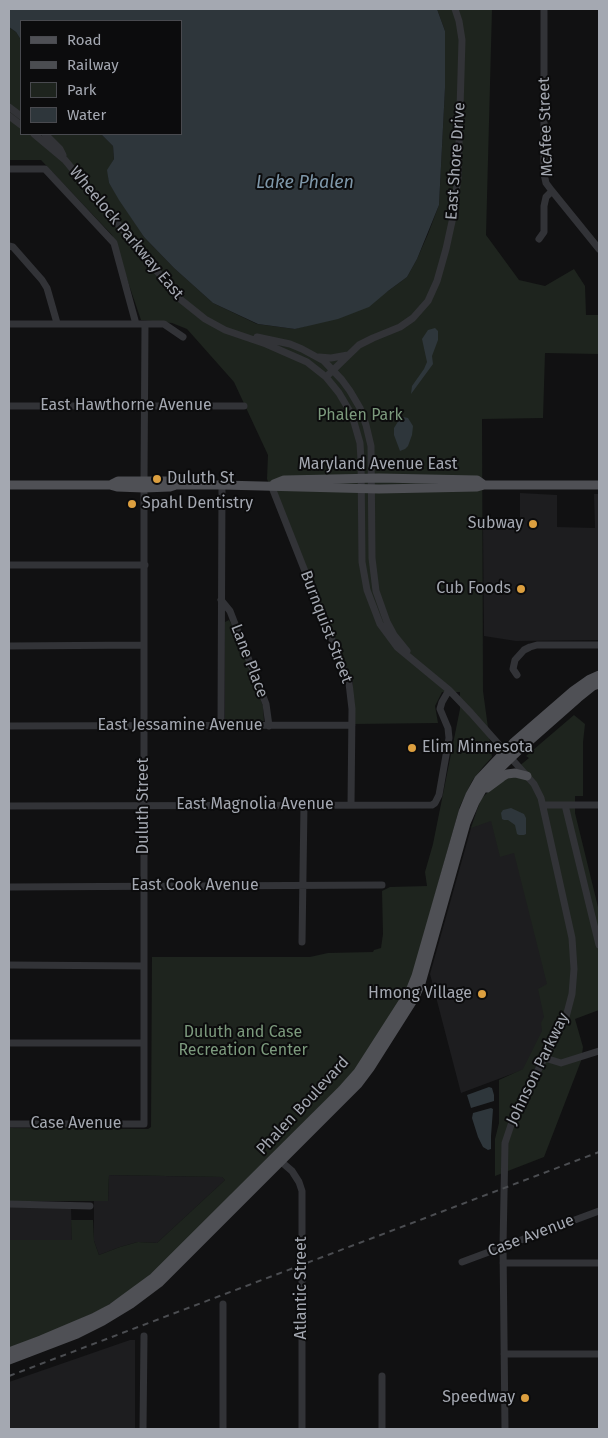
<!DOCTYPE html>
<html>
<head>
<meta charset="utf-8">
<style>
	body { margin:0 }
	#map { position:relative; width:608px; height:1438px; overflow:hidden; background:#111112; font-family:"Fira Sans",sans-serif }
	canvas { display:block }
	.frame { position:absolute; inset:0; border:10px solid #a4a8b1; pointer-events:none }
	.legend { position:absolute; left:20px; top:20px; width:162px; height:115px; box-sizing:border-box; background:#0c0c0d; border:1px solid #494a4f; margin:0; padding:6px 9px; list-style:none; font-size:15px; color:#a4a8b1 }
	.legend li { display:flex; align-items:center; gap:10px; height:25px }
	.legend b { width:25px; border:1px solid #494a4f }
</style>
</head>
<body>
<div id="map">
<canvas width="608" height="1438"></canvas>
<div class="frame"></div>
<ul class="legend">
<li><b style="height:6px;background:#4f5055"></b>Road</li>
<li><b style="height:6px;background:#4b4d51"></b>Railway</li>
<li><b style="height:14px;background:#1e241e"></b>Park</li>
<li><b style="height:14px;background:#2e363b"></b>Water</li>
</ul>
</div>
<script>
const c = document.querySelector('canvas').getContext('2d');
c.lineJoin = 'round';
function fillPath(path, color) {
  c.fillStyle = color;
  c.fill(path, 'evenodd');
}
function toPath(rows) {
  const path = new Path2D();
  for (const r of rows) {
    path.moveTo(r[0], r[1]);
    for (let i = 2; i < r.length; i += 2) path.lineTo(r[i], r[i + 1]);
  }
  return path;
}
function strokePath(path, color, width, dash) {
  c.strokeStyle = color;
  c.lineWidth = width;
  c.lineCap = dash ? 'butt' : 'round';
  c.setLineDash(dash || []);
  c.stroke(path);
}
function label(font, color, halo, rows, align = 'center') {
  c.font = font + ' "Fira Sans",sans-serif';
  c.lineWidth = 4;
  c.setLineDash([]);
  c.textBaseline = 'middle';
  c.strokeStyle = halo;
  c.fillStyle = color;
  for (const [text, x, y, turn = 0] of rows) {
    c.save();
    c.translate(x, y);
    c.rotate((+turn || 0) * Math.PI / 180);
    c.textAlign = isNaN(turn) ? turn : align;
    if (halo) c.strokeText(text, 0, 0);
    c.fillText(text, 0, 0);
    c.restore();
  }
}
fillPath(toPath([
	[520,493,557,495,557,527,595,528,594,494,599,494,599,640,516,641,484,636,483,528,520,527],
	[489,791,568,958,533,1066,461,1093,430,974,471,828,477,809],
	[109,1175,222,1177,225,1180,157,1243,138,1242,120,1247,99,1255,94,1241,94,1201,108,1201],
	[9,1207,71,1207,72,1240,9,1240],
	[130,1340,135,1340,135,1429,9,1429,9,1382]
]), '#1d1d1f');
fillPath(toPath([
	[437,9,492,9,486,235,519,280,545,286,574,269,585,286,586,315,599,315,599,354,545,353,543,418,482,419,483,691,492,757,483,767,472,781,460,806,412,977,408,987,357,1068,345,1081,164,1263,137,1286,102,1309,52,1332,9,1348,9,1240,72,1240,71,1220,93,1220,94,1241,99,1255,120,1247,138,1242,157,1243,225,1180,222,1177,109,1175,108,1201,9,1201,9,1128,148,1129,151,1127,152,957,310,957,328,953,373,952,374,950,381,948,383,934,382,891,390,887,427,886,425,872,433,844,460,709,460,692,442,692,435,706,438,723,353,724,353,683,267,479,268,455,234,382,187,329,172,323,141,320,112,235,41,160,9,160,9,27,16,32,21,40,21,134,101,134,113,146,114,159,108,170,109,183,144,237,174,268,213,303,257,324,295,329,312,324,388,291,407,277,417,259,428,234,439,205,445,88,445,31],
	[229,620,234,629,263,706,264,721,225,721,225,622],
	[574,715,585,724,583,742,583,796,575,796,575,813,599,911,599,1010,575,1019,583,1047,581,1061,544,1157,495,1176,495,1139,499,1123,499,1080,523,1069,542,1031,541,1023,544,1017,538,989,547,984,514,853,500,857,491,821,471,828,481,799,489,791,529,758,526,756]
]), '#1e241e');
fillPath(toPath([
	[9,9,437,9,445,31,445,88,439,205,417,259,407,277,388,291,369,307,338,319,295,329,258,324,213,303,174,268,144,237,119,200,109,183,107,170,114,159,113,146,101,134,181,134,181,21,21,21,21,40,16,32,9,27],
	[435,328,438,331,438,340,432,356,433,364,411,394,412,386,424,369,427,362,422,339,428,330],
	[403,417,408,418,413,426,412,435,408,446,405,449,400,451,394,435,394,428,399,420],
	[511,808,524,814,526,818,526,834,524,835,519,835,517,834,515,825,508,820,504,820,502,819,501,813,503,810],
	[489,1087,492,1088,494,1095,494,1101,471,1108,467,1095],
	[491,1108,493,1109,491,1136,491,1149,488,1150,483,1147,478,1137,472,1118,473,1113]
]), '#2e363b');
strokePath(toPath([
	[544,9,544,174,546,183,552,191,599,249],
	[9,107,21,116],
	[9,116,21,125],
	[34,134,65,160,180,299,205,319,225,330,266,344,307,362,326,377,339,393,352,415,360,443,361,460,362,562,367,590,380,624,397,647,449,690,471,713,534,784,541,798,572,938,574,969,572,994,566,1017,514,1116,505,1143,503,1246,505,1429],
	[45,134,60,149,63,155],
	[9,169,45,169,114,243,136,324],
	[539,239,544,232,544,206,546,197,552,191],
	[9,246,13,247,42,280,47,288,57,323],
	[9,324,164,324,183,337],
	[257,337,290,344,302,349,324,361,342,380,350,391,360,408,366,425,371,446,372,558,376,591,387,622,394,635,407,651],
	[319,357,331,358,348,355],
	[326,377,359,345,373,338,400,327,413,318,428,301,437,281,446,249,453,217,458,177,462,40,459,21,455,9],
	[9,406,244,406],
	[144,481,145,324],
	[271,485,349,683,352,709,351,805],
	[9,565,145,565],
	[221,600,230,611,266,704,269,726],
	[9,646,144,645],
	[517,675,513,669,515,660,524,650,530,647,537,645,599,645],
	[9,726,352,725],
	[221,726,222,485],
	[543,805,599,805],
	[565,805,599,945],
	[9,806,432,805,435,803,439,795,449,738,448,728,440,709,442,702,449,690],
	[9,887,382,885],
	[302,942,304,805],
	[9,965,144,966],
	[9,1043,144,1043],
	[545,1058,561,1063,599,1051],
	[9,1124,144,1124,144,488],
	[278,1159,292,1171,299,1182,302,1191,302,1429],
	[9,1204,90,1206],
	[462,1262,599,1211],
	[503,1263,599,1263],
	[223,1304,223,1429],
	[504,1354,599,1354],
	[143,1429,144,1336],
	[382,1429,382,1376]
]), '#323337', 7);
strokePath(toPath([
	[112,484,118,481,171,481,176,485],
	[274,484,284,480,379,478,477,480,484,485],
	[9,485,110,485,117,487,144,488,170,487,176,485,222,485,379,489,477,487,484,485,599,485],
	[487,788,502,777,507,774,515,773,527,776],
	[9,1352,41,1340,93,1318,112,1308,153,1278,342,1090,358,1072,410,991,416,976,463,812,470,795,479,779,513,743,573,691,590,679,599,675],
	[9,1360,77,1334,103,1321,131,1304,159,1283,358,1084,370,1068,415,997,421,983,466,823,475,802,483,788,488,780,519,750,578,698,593,686,599,684]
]), '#4f5055', 9);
strokePath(toPath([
	[9,1376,599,1152]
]), '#4b4d51', 2, [6, 5]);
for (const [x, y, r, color] of [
	[157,479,5,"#dc9f3f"],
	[132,504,5,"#dc9f3f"],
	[533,524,5,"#dc9f3f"],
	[521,589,5,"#dc9f3f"],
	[412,748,5,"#dc9f3f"],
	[482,994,5,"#dc9f3f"],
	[525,1398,5,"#dc9f3f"]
]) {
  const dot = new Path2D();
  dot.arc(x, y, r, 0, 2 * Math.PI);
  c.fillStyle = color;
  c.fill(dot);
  strokePath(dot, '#0c0c0d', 2);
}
label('16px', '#a4a8b1', '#0c0c0d', [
	["McAfee Street",546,127,-92],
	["East Shore Drive",456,161,-86],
	["Wheelock Parkway East",126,233,50],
	["East Hawthorne Avenue",126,406],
	["Maryland Avenue East",378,465],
	["Burnquist Street",326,627,69],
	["Lane Place",249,661,69],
	["East Jessamine Avenue",180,726],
	["East Magnolia Avenue",255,805],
	["Duluth Street",144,806,-90],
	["East Cook Avenue",195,886],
	["Johnson Parkway",538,1069,-64],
	["Phalen Boulevard",303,1106,-47],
	["Case Avenue",76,1124],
	["Case Avenue",531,1236,-21],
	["Atlantic Street",302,1288,-90]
]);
label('16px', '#7c9a7d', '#0c0c0d', [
	["Phalen Park",360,416],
	["Duluth and Case",243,1033],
	["Recreation Center",243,1051]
]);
label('16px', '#a4a8b1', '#0c0c0d', [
	["Duluth St",167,479,"left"],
	["Spahl Dentistry",142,504,"left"],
	["Subway",523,524],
	["Cub Foods",511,589],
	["Elim Minnesota",422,748,"left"],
	["Hmong Village",472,994],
	["Speedway",515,1398]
], 'right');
label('italic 18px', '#7e97a9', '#0c0c0d', [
	["Lake Phalen",305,183]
]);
</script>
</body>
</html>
